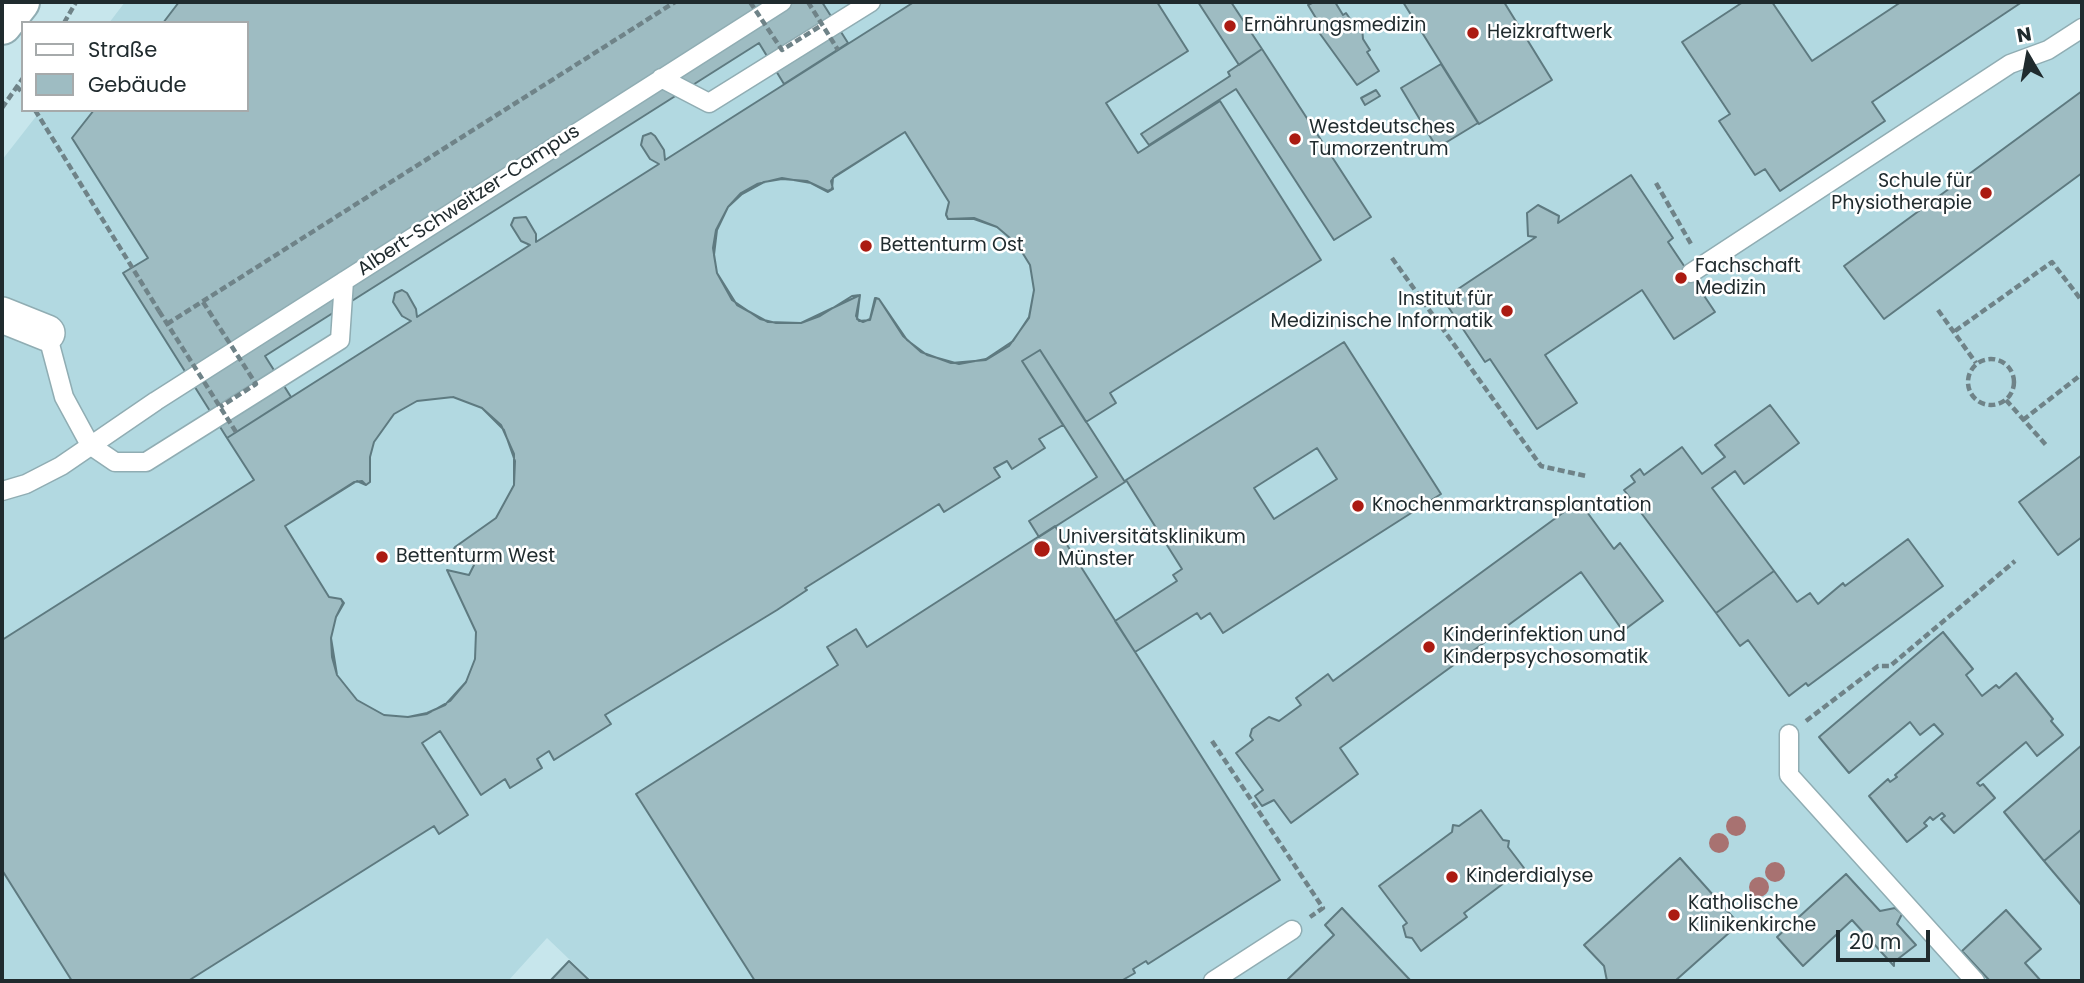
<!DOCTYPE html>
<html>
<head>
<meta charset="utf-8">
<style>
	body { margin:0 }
	#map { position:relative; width:2084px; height:983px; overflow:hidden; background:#c7e6ec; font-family:Poppins,sans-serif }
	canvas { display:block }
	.frame { position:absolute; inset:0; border:4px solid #202b2e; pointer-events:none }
	.legend { position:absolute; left:21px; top:21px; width:228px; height:91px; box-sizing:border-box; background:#fff; border:2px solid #a6aaab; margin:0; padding:9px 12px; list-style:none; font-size:21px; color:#202b2e }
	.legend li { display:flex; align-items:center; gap:14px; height:35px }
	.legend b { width:35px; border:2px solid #a6aaab }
	.north { position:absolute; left:1993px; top:21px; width:70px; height:70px; -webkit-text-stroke:5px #fff; paint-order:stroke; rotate:350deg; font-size:19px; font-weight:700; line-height:28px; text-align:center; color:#202b2e }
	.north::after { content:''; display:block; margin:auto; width:24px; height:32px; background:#202b2e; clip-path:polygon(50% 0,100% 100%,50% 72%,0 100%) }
	.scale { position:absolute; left:1836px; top:930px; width:94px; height:32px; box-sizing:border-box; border:4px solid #202b2e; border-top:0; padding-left:9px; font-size:21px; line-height:24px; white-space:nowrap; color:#202b2e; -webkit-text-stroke:5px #fff; paint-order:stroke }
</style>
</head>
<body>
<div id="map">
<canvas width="2084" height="983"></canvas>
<div class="frame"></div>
<ul class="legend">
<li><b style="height:9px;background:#fff"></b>Straße</li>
<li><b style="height:19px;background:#9ebcc2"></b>Gebäude</li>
</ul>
<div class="north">N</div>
<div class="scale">20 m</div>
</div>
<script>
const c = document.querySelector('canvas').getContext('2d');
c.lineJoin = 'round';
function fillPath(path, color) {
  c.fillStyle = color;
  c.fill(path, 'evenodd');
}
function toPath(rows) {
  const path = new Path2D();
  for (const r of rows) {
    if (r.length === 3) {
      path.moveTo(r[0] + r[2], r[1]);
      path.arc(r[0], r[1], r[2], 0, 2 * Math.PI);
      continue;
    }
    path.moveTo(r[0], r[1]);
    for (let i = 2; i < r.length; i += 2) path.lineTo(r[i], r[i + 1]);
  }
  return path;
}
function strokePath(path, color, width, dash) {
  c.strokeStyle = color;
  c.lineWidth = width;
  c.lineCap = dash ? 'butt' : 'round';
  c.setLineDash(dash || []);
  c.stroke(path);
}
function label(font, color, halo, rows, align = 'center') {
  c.font = font + ' Poppins,sans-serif';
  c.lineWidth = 5;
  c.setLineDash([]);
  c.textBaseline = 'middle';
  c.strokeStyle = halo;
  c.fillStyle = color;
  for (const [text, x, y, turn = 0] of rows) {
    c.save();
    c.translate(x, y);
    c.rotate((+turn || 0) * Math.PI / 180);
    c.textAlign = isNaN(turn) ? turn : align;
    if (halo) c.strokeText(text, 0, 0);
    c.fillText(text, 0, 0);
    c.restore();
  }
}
fillPath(toPath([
	[125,2,2082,2,2082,981,592,981,547,938,508,981,2,981,2,160,41,110,247,110,247,23,109,23]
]), '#b2d9e1');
const building = toPath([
	[179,2,822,2,848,43,784,84,759,43,265,356,291,397,227,438,123,273,148,258,72,138,94,110,247,110,247,23,163,23,179,2],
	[914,2,1157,2,1188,51,1106,103,1138,153,1220,101,1321,260,1110,393,1116,403,1086,422,1040,350,1022,361,1063,425,1039,439,1045,448,1012,469,1007,461,994,468,1000,477,944,512,939,504,805,588,807,590,777,610,605,715,611,724,554,760,549,751,537,759,542,768,510,788,505,779,481,795,440,731,422,743,468,815,439,834,434,826,188,981,72,981,2,870,2,640,254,480,227,438,411,321,402,316,393,302,395,293,402,290,407,293,416,309,417,317,530,245,521,241,511,225,514,218,526,217,536,234,536,242,659,164,650,159,641,145,643,136,651,133,655,136,664,150,665,160,914,2],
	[905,132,949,202,946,214,948,219,974,218,997,227,1017,244,1030,265,1034,290,1029,317,1013,341,986,359,959,364,927,355,907,340,879,299,875,298,870,319,863,322,857,319,860,295,852,296,820,316,801,323,776,323,760,319,732,300,717,273,713,248,716,230,728,207,741,193,757,184,782,178,811,183,828,191,832,189,833,178,905,132],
	[453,397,482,408,504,430,515,461,514,485,496,518,455,547,450,555,470,560,474,565,469,575,447,570,476,632,475,659,466,682,445,705,427,713,408,717,384,715,357,700,337,675,332,657,331,638,336,617,343,603,341,599,329,597,285,526,354,482,362,481,366,485,370,482,370,457,374,442,394,414,417,401,453,397],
	[1198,2,1231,2,1262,49,1239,65,1198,2],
	[1314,2,1335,2,1343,15,1346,13,1353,23,1362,27,1363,39,1370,50,1367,52,1379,71,1357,85,1318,31,1322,28,1308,5,1314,2],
	[1403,2,1504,2,1552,80,1479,124,1403,2],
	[1743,2,1772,2,1812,61,1901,2,2022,2,1872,102,1885,121,1780,191,1765,169,1755,175,1719,121,1730,114,1682,42,1743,2],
	[1262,49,1371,217,1334,240,1236,89,1149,145,1141,134,1230,76,1228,72,1262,49],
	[1441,64,1478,123,1437,148,1401,88,1441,64],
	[1376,90,1380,96,1365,105,1361,98,1376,90],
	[2082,91,2082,173,1884,319,1844,266,2082,91],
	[905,132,949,202,946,214,948,219,974,218,997,227,1017,244,1030,265,1034,290,1029,317,1013,341,986,359,959,364,927,355,907,340,879,299,875,298,870,319,863,322,857,319,860,295,852,296,820,316,801,323,776,323,760,319,732,300,717,273,713,248,716,230,728,207,741,193,757,184,782,178,811,183,828,191,832,189,833,178,905,132],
	[905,132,949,202,946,215,948,219,974,219,997,227,1017,244,1030,265,1034,290,1029,318,1009,346,986,360,951,363,921,352,903,336,879,299,876,298,870,320,859,321,856,316,860,295,801,323,768,322,737,305,717,273,714,255,717,230,728,207,742,194,764,182,782,179,807,181,828,192,833,189,831,181,835,176,905,132],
	[1631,175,1673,238,1668,242,1715,312,1674,339,1642,290,1545,355,1577,403,1537,429,1490,359,1485,362,1443,299,1536,237,1528,236,1527,213,1538,205,1559,216,1558,223,1631,175],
	[1344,342,1441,494,1223,633,1210,613,1201,619,1197,613,1135,652,1115,621,1177,581,1173,575,1182,569,1126,480,1344,342],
	[1317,448,1337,479,1274,519,1254,488,1317,448],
	[1040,350,1125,482,1039,537,1029,521,1097,477,1022,361,1040,350],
	[453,397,482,408,504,430,515,461,514,485,496,518,455,547,450,555,470,560,474,565,469,575,447,570,476,632,475,659,466,682,445,705,427,713,408,717,384,715,357,700,337,675,332,657,331,638,336,617,343,603,341,599,329,597,285,526,354,482,362,481,366,485,370,482,370,457,374,442,394,414,417,401,453,397],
	[453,397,482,408,501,425,514,454,514,485,496,518,455,547,450,555,470,560,474,565,469,575,447,570,476,632,475,659,466,682,450,701,427,714,408,717,384,715,357,700,337,675,331,638,336,617,344,603,341,599,329,597,285,526,357,481,366,485,370,482,370,457,374,442,394,414,417,401,453,397],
	[1770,405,1799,443,1744,484,1735,471,1712,488,1774,571,1716,613,1624,490,1635,482,1631,476,1640,469,1644,475,1682,447,1702,474,1725,457,1715,445,1770,405],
	[2082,455,2082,537,2058,555,2019,502,2082,455],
	[1579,501,1614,549,1620,543,1663,601,1623,631,1581,572,1340,748,1358,774,1291,823,1274,800,1262,806,1255,796,1263,790,1236,753,1253,740,1250,736,1252,729,1269,717,1279,721,1301,705,1296,698,1328,674,1333,681,1579,501],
	[1055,526,1280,880,1148,964,1146,961,1133,969,1135,973,1121,981,755,981,636,794,838,665,827,647,856,629,867,647,1055,526],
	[1908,539,1943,586,1808,686,1806,683,1789,696,1748,640,1740,646,1716,613,1774,571,1797,602,1810,593,1818,604,1843,583,1845,586,1908,539],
	[1943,632,1973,669,1966,675,1982,696,1996,685,1999,688,2016,673,2053,719,2051,721,2063,735,2037,756,2026,742,1977,783,1980,786,1983,784,1995,798,1954,833,1941,819,1945,816,1942,813,1933,820,1930,817,1924,823,1927,826,1907,842,1869,796,1888,779,1890,782,1897,777,1895,775,1943,734,1934,724,1920,735,1910,722,1849,773,1819,737,1943,632],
	[2082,745,2082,829,2044,861,2004,812,2082,745],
	[1481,810,1503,840,1509,841,1508,847,1524,868,1464,913,1467,917,1421,951,1412,938,1406,937,1403,926,1407,923,1379,886,1452,832,1453,825,1459,826,1481,810],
	[2082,829,2082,906,2044,861,2082,829],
	[1680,858,1739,924,1675,981,1607,981,1604,966,1584,945,1680,858],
	[1846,874,1880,911,1895,908,1902,914,1897,924,1916,945,1894,962,1894,966,1852,920,1803,966,1777,937,1846,874],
	[1342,908,1411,981,1286,981,1334,935,1325,925,1342,908],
	[2006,910,2041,949,2025,963,2041,981,1990,981,1962,951,2006,910],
	[569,961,590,981,550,981,569,961]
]);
fillPath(building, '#9ebcc2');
strokePath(building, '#5e7a80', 2);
const service = toPath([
	[661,78,709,103,871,2],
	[1691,273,2010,64,2048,50,2082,28],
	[47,333,64,397,90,445,115,462,146,462,340,340,344,281],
	[2,491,26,484,61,466,156,401,782,2],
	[1789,734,1789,775,1975,981],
	[1213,981,1292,930]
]);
const minor = toPath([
	[2,315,47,333]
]);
const tertiary = toPath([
	[2,25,20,2]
]);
strokePath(service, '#90adb3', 21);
strokePath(minor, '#90adb3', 38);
strokePath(tertiary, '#90adb3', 42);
strokePath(toPath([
	[64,23,76,2],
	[16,86,23,93],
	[2,108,23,78],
	[35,110,159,311],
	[1656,183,1691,244],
	[1392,258,1541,466,1586,476],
	[1938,310,1976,363],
	[167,324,675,2],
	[1955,331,2052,262,2082,301],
	[1991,382,23],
	[2006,400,2046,445],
	[2023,420,2082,374],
	[1806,721,1878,666,1890,666,2015,561],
	[1212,741,1323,908,1310,917]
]), '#6f8388', 4.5, [7, 3.5]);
strokePath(service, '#fff', 18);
strokePath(minor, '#fff', 35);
strokePath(tertiary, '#fff', 38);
strokePath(toPath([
	[750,2,782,50,822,25],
	[808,2,838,50],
	[203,302,256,384,220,407],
	[159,311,236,432]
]), '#6f8388', 4.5, [7, 3.5]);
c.fillStyle = '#a87271';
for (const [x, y] of [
	[1736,826],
	[1719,843],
	[1775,872],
	[1759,887]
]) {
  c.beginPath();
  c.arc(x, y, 10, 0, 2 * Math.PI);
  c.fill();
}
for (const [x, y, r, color] of [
	[1230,26,7,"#ab1b12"],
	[1473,33,7,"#ab1b12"],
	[1295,139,7,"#ab1b12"],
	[1986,193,7,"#ab1b12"],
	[866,246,7,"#ab1b12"],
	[1681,278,7,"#ab1b12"],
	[1507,311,7,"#ab1b12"],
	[1358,506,7,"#ab1b12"],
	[1042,549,9,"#ab1b12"],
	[382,557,7,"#ab1b12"],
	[1429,647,7,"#ab1b12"],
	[1452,877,7,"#ab1b12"],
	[1674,915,7,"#ab1b12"]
]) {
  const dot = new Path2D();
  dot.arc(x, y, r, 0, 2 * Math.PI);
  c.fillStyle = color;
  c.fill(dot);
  strokePath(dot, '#fff', 2.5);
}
label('19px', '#202b2e', '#fff', [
	["Ernährungsmedizin",1244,26],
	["Heizkraftwerk",1487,33],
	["Westdeutsches",1309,128],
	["Tumorzentrum",1309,150],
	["Schule für",1972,182,"right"],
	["Physiotherapie",1972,204,"right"],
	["Bettenturm Ost",880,246],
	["Fachschaft",1695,267],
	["Medizin",1695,289],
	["Institut für",1493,300,"right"],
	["Medizinische Informatik",1493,322,"right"],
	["Knochenmarktransplantation",1372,506],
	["Universitätsklinikum",1058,538],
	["Münster",1058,560],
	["Bettenturm West",396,557],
	["Kinderinfektion und",1443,636],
	["Kinderpsychosomatik",1443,658],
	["Kinderdialyse",1466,877],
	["Katholische",1688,904],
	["Klinikenkirche",1688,926]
], 'left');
label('19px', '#202b2e', '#fff', [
	["Albert-Schweitzer-Campus",469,201,-33]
]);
</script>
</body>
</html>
